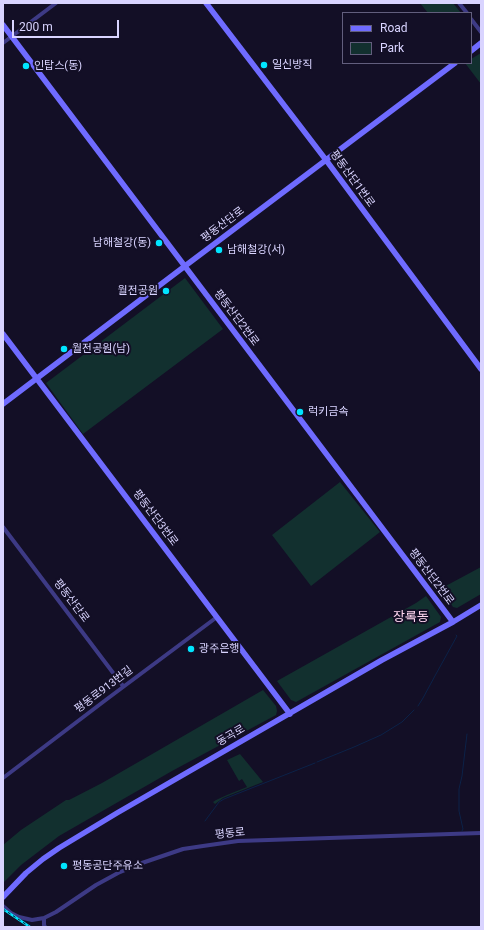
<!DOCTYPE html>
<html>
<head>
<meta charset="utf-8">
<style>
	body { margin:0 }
	#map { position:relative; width:484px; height:930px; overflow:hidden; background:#130f26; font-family:Roboto,sans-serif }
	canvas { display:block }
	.frame { position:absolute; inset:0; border:4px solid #d9d4ff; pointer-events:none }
	.legend { position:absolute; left:342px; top:12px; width:130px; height:52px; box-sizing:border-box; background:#130f26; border:1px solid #625e7d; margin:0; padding:5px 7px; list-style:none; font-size:12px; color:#d9d4ff }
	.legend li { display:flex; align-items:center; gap:8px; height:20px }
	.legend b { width:20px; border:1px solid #625e7d }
	.scale { position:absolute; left:12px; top:20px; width:107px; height:18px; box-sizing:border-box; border:2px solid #d9d4ff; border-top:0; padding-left:5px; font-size:12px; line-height:14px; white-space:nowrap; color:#d9d4ff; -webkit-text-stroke:3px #130f26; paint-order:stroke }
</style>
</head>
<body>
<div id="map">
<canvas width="484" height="930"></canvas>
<div class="frame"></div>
<ul class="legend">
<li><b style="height:5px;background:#6f6bff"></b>Road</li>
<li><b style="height:11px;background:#12302f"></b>Park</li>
</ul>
<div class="scale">200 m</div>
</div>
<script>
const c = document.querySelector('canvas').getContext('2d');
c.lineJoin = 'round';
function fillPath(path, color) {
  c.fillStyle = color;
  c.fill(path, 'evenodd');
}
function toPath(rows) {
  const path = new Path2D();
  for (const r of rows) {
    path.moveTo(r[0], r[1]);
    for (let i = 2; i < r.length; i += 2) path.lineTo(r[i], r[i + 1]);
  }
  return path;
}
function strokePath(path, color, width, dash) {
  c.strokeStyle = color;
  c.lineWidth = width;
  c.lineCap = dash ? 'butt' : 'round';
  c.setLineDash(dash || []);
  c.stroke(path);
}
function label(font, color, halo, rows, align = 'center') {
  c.font = font + ' Roboto,"Noto Sans KR",sans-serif';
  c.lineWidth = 4;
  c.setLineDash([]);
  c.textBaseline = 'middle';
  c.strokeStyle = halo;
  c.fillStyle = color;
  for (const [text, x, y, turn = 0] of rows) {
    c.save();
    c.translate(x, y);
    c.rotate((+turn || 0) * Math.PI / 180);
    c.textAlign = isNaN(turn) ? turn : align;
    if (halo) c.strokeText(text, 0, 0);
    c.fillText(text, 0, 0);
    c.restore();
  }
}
fillPath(toPath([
	[420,3,453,3,461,13,428,13],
	[481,53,481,84,465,63,471,63,471,59],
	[185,278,223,329,83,434,46,383],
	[340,482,380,532,311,586,272,535],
	[481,567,481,594,457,608,453,607,440,589],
	[426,596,441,617,440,622,296,702,291,700,277,681,416,603],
	[263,690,276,706,277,711,276,715,172,771,59,836,21,865,3,883,3,845,21,830,66,800,69,800,102,783],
	[240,754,263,782,223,798,215,804,213,802,216,800,227,795,247,787,242,779,239,781,227,760]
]), '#12302f');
strokePath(toPath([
	[418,706,423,698,436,674,457,636,456,635],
	[317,762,354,747,381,735,402,722,414,710],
	[205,821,219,802,224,799,315,763],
	[462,831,463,829,459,811,459,789,462,776,467,734]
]), '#0c2248', 1);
strokePath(toPath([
	[459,3,467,13],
	[471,19,481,32],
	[3,43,56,3],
	[3,527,123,686],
	[3,778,107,699,217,617],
	[3,906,11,913,19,917,32,920,44,918,56,912,96,885,118,873,142,863,183,849,203,846,238,841,481,833],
	[44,918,44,925,45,927]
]), '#3d3a85', 4);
strokePath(toPath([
	[206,3,326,160,481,369],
	[3,25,453,622],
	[471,51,481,43],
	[3,334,290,714],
	[3,404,185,266,455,63],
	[3,897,26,873,43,859,59,848,117,813,382,660,453,622,481,605]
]), '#6f6bff', 5.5);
const rail = toPath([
	[3,909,30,927]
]);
strokePath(rail, '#00e5ff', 2.5);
strokePath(rail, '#130f26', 1, [3]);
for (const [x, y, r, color] of [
	[264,65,4,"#00e5ff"],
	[26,66,4,"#00e5ff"],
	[159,243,4,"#00e5ff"],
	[219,250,4,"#00e5ff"],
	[166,291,4,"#00e5ff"],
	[64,349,4,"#00e5ff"],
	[300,412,4,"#00e5ff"],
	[191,649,4,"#00e5ff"],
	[64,866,4,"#00e5ff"]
]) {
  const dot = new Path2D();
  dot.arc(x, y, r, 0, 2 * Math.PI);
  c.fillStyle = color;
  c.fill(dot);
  strokePath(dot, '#130f26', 1.5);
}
label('11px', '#d9d4ff', '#130f26', [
	["일신방직",272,65],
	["인탑스(동)",34,66],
	["남해철강(동)",151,243,"right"],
	["남해철강(서)",227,250],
	["월전공원",158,291,"right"],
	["월전공원(남)",72,349],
	["럭키금속",308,412],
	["광주은행",199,649],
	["평동공단주유소",72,866]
], 'left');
label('11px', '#d9d4ff', '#130f26', [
	["평동산단1번로",352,179,54],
	["평동산단로",223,225,-37],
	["평동산단2번로",236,318,53],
	["평동산단3번로",155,518,53],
	["평동산단2번로",431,577,53],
	["평동산단로",71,601,53],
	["평동로913번길",104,690,-37],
	["동곡로",231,736,-30],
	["평동로",230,834,-6]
]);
label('13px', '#ffd6f0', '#130f26', [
	["장록동",411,618]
]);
</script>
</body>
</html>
